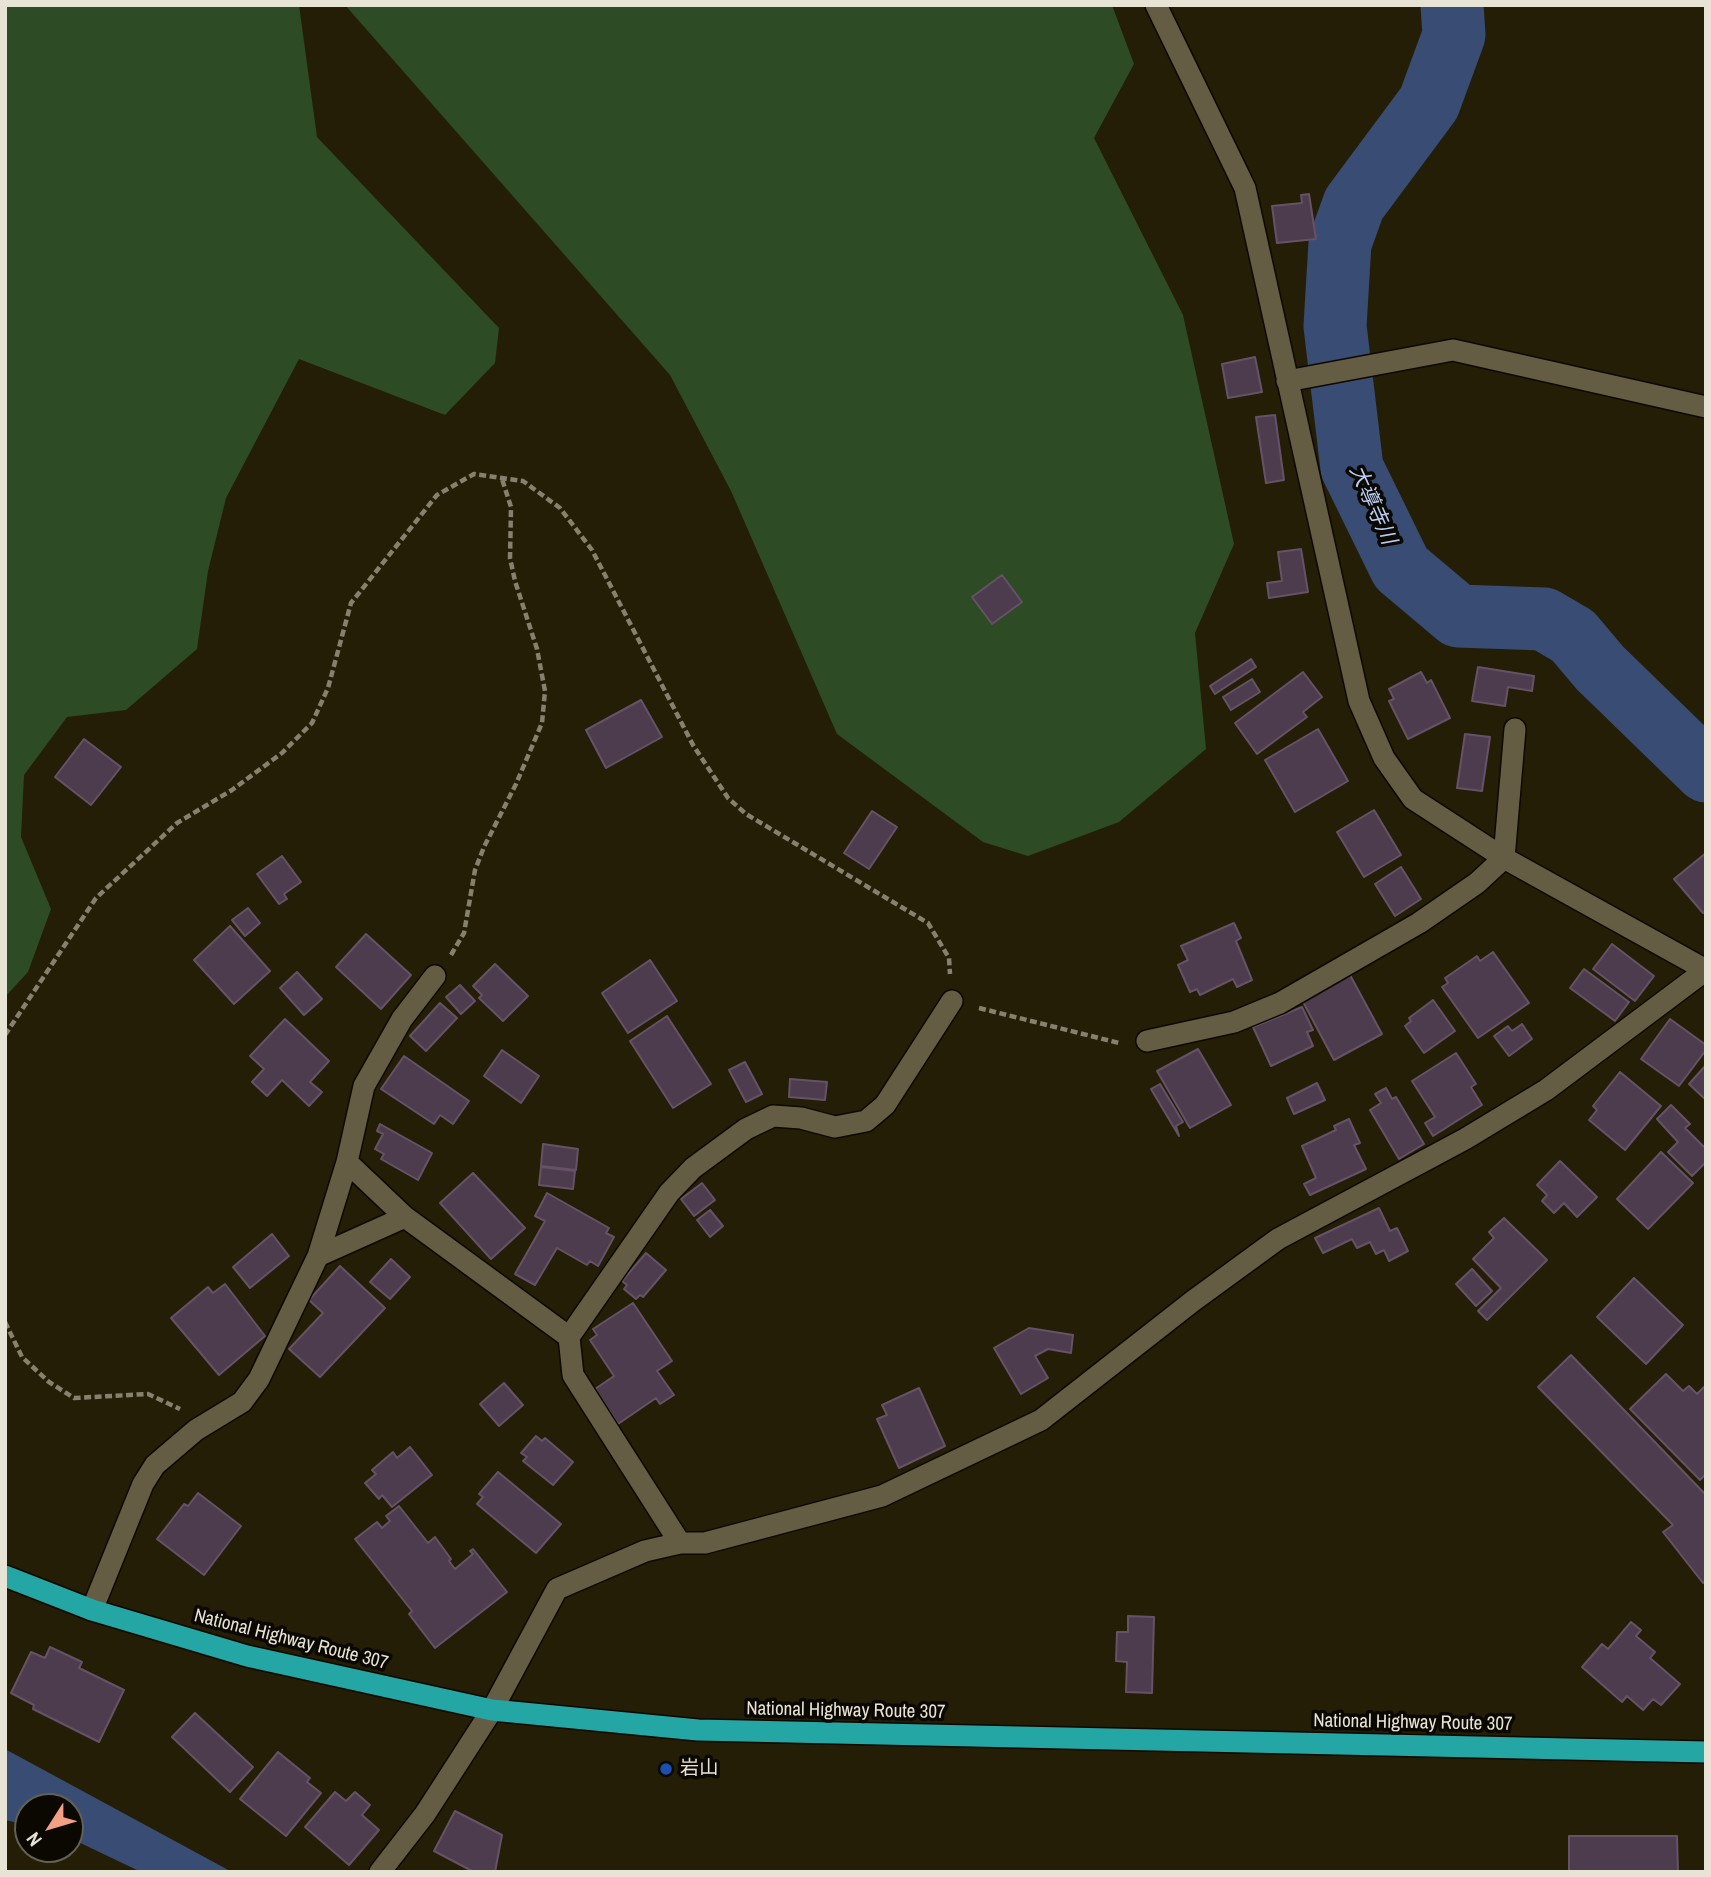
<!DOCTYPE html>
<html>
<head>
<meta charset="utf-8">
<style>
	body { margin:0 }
	#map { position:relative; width:1711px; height:1877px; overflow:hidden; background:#241e06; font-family:"Archivo Narrow",sans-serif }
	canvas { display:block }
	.frame { position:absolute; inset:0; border:7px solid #e7e3d5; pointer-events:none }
	.north { position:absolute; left:14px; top:1793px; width:70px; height:70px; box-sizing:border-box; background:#0b0802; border:2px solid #636056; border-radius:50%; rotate:233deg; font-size:19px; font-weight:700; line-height:28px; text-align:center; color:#e7e3d5 }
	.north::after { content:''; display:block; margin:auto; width:24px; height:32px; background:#f39f84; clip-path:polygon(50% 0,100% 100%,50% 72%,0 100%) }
</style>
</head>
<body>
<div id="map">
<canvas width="1711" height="1877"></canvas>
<div class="frame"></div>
<div class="north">N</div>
</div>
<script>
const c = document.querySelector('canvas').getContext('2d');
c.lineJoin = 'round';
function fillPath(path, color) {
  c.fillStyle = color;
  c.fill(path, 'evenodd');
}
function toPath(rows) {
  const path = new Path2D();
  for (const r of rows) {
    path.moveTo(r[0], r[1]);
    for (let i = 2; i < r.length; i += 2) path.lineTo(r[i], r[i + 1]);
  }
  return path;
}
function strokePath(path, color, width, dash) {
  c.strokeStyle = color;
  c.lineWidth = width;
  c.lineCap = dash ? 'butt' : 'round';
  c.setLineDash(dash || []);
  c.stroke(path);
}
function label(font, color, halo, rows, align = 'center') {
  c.font = font + ' "Archivo Narrow","Noto Sans JP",sans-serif';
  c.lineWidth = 7;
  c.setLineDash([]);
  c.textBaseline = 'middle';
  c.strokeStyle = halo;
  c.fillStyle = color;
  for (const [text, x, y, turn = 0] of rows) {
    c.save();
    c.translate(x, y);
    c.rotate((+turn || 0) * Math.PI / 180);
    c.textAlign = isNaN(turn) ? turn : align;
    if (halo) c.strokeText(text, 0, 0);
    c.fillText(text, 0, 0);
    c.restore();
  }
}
fillPath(toPath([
	[5,5,299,5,317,137,499,328,495,363,445,415,299,359,226,498,208,571,197,649,126,710,67,717,24,775,21,837,51,909,28,972,5,997],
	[345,5,1112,5,1134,64,1094,138,1183,315,1234,544,1195,633,1206,749,1119,822,1028,856,983,842,837,734,731,491,670,375]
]), '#2d4b25');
fillPath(toPath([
	[5,1749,232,1872,141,1872,70,1838,70,1807,28,1807,28,1825,5,1820]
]), '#384c74');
strokePath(toPath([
	[1452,5,1454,35,1429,103,1354,204,1340,243,1335,326,1352,468,1401,568,1458,616,1544,619,1573,636,1600,668,1706,771]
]), '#384c74', 63);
const building = toPath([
	[1309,194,1316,239,1277,243,1272,206,1302,203,1301,195,1309,194],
	[1255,357,1262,392,1228,398,1222,364,1255,357],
	[1275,415,1284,480,1266,483,1256,417,1275,415],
	[1301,549,1308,592,1269,598,1267,583,1282,581,1278,552,1301,549],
	[1002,575,1022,602,992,624,972,597,1002,575],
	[1251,659,1256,667,1215,694,1210,686,1251,659],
	[1478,667,1534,676,1532,691,1508,687,1505,706,1472,701,1478,667],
	[1303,672,1322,697,1303,712,1307,717,1257,754,1235,723,1303,672],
	[1421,672,1427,683,1431,680,1450,718,1408,739,1389,701,1394,699,1389,689,1421,672],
	[1252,679,1260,692,1231,710,1223,697,1252,679],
	[641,700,662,737,606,768,586,730,641,700],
	[1318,729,1348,781,1295,812,1265,760,1318,729],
	[1465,734,1490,737,1482,791,1457,788,1465,734],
	[84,739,121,767,91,805,55,777,84,739],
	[1374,810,1401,855,1364,877,1337,832,1374,810],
	[872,811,897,827,869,869,844,853,872,811],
	[1706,853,1706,911,1703,913,1674,879,1706,853],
	[282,856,301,882,284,894,287,899,279,904,257,874,282,856],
	[1401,867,1421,899,1395,916,1375,884,1401,867],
	[248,908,260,923,245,936,232,920,248,908],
	[1234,923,1241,938,1236,941,1252,980,1237,987,1233,979,1200,995,1197,989,1190,992,1178,965,1188,960,1181,946,1234,923],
	[230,926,270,971,234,1004,194,960,230,926],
	[366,934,411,975,381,1009,336,967,366,934],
	[1612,944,1654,976,1635,1001,1593,969,1612,944],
	[1493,952,1529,1003,1478,1038,1442,987,1448,983,1445,978,1477,956,1480,961,1493,952],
	[650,960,677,1001,628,1033,602,993,650,960],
	[495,964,528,996,503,1021,479,998,482,995,473,986,495,964],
	[1584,969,1629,1002,1615,1021,1570,988,1584,969],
	[297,972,322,999,304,1015,280,988,297,972],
	[1350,975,1382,1034,1334,1060,1302,1000,1350,975],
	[460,985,475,1001,461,1014,446,997,460,985],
	[1433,1000,1455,1031,1424,1053,1405,1026,1411,1021,1409,1018,1433,1000],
	[440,1003,457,1018,426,1051,410,1036,440,1003],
	[1302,1007,1313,1030,1307,1032,1313,1046,1271,1066,1253,1027,1302,1007],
	[667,1016,711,1084,673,1108,630,1041,667,1016],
	[285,1019,329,1061,310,1082,322,1092,309,1106,282,1080,267,1096,252,1082,264,1069,250,1056,285,1019],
	[1670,1019,1706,1045,1706,1050,1679,1086,1641,1059,1670,1019],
	[1522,1024,1532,1039,1509,1056,1494,1036,1508,1026,1512,1031,1522,1024],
	[1198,1049,1231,1105,1190,1128,1157,1071,1198,1049],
	[502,1050,539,1076,521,1103,484,1076,502,1050],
	[1456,1053,1476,1084,1471,1087,1482,1105,1433,1136,1425,1123,1435,1117,1412,1081,1456,1053],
	[404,1056,469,1101,453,1124,440,1115,434,1124,381,1089,404,1056],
	[745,1062,762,1094,746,1102,729,1070,745,1062],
	[1706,1065,1706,1100,1689,1084,1706,1065],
	[1620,1072,1661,1106,1625,1150,1589,1120,1597,1110,1593,1106,1620,1072],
	[790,1079,827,1082,825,1100,789,1097,790,1079],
	[1317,1083,1325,1100,1294,1114,1287,1098,1317,1083],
	[1160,1084,1183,1122,1176,1126,1179,1136,1151,1089,1160,1084],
	[1386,1088,1392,1099,1396,1097,1424,1144,1399,1159,1370,1110,1381,1103,1375,1094,1386,1088],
	[1671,1105,1690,1124,1685,1128,1706,1149,1706,1162,1692,1176,1668,1152,1678,1142,1657,1119,1671,1105],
	[1349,1119,1360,1143,1354,1145,1366,1169,1310,1195,1304,1184,1316,1178,1302,1146,1336,1130,1334,1126,1349,1119],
	[380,1124,432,1153,418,1180,381,1159,384,1154,375,1149,383,1134,377,1131,380,1124],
	[543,1144,578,1149,576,1170,541,1166,543,1144],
	[1661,1152,1693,1183,1648,1229,1617,1199,1661,1152],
	[1560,1161,1597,1197,1577,1217,1564,1203,1554,1213,1542,1201,1547,1195,1537,1185,1560,1161],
	[541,1167,575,1171,573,1189,539,1185,541,1167],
	[473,1173,525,1228,491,1259,440,1203,473,1173],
	[702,1183,715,1200,694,1216,681,1199,702,1183],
	[547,1193,609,1228,606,1233,614,1237,598,1266,590,1261,587,1265,557,1248,535,1285,515,1274,545,1221,535,1216,547,1193],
	[1379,1208,1390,1231,1397,1228,1408,1251,1389,1261,1384,1250,1376,1254,1370,1242,1357,1248,1352,1239,1323,1253,1315,1238,1379,1208],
	[710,1210,723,1226,710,1237,697,1220,710,1210],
	[1504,1218,1547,1260,1487,1320,1478,1311,1501,1288,1473,1259,1494,1238,1489,1232,1504,1218],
	[272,1234,289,1256,250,1288,233,1267,272,1234],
	[646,1253,666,1270,643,1297,640,1295,636,1299,624,1289,627,1285,622,1281,646,1253],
	[391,1259,410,1277,390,1299,370,1282,391,1259],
	[340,1266,385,1308,320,1377,289,1349,323,1313,309,1300,340,1266],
	[1472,1269,1492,1291,1476,1306,1456,1284,1472,1269],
	[1634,1278,1683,1325,1646,1364,1597,1317,1634,1278],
	[225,1284,265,1336,219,1375,171,1318,208,1287,213,1293,225,1284],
	[633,1303,672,1361,657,1371,674,1395,660,1404,656,1398,618,1424,595,1389,614,1376,590,1340,597,1335,593,1329,633,1303],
	[1029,1328,1073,1335,1071,1353,1048,1349,1035,1356,1048,1378,1021,1394,994,1348,1029,1328],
	[1571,1355,1706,1495,1706,1580,1703,1583,1663,1532,1673,1525,1538,1387,1571,1355],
	[1666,1374,1683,1391,1689,1386,1697,1394,1704,1387,1706,1389,1706,1474,1700,1480,1630,1409,1666,1374],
	[504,1383,523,1405,499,1426,480,1404,504,1383],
	[919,1388,945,1446,899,1468,877,1419,887,1415,882,1405,919,1388],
	[536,1436,542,1441,545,1438,573,1462,553,1485,523,1461,527,1457,521,1453,536,1436],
	[410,1447,432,1475,392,1507,382,1495,379,1499,365,1483,376,1474,372,1470,393,1452,397,1458,410,1447],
	[498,1472,561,1524,536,1553,477,1504,483,1497,479,1494,498,1472],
	[198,1493,241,1526,204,1575,157,1539,184,1504,188,1506,198,1493],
	[399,1506,428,1543,435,1537,451,1559,449,1561,455,1569,473,1554,470,1551,473,1549,507,1592,435,1648,409,1614,412,1611,355,1539,377,1522,382,1528,390,1521,386,1516,399,1506],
	[1128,1616,1154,1617,1152,1693,1126,1692,1127,1662,1116,1661,1117,1632,1128,1632,1128,1616],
	[1631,1622,1641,1630,1636,1636,1655,1652,1650,1658,1680,1684,1661,1705,1653,1699,1643,1710,1627,1696,1622,1702,1582,1667,1602,1644,1608,1649,1631,1622],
	[50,1647,82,1662,79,1668,124,1690,99,1742,33,1709,34,1705,11,1693,31,1652,45,1658,50,1647],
	[195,1713,253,1767,230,1792,172,1737,195,1713],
	[278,1752,310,1778,307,1782,321,1793,286,1836,240,1799,278,1752],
	[335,1792,346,1801,355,1792,370,1805,362,1815,379,1830,349,1865,305,1827,335,1792],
	[455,1811,502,1835,495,1872,474,1872,434,1851,455,1811],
	[1569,1836,1677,1836,1678,1872,1569,1872,1569,1836]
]);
fillPath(building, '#4d3b4e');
strokePath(building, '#655266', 2);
const minor = toPath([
	[1156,5,1245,188,1359,701,1384,758,1413,799,1504,858,1706,970],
	[1287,381,1453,350,1706,407],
	[1147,1041,1234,1022,1280,1003,1419,923,1477,883,1504,858,1515,729],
	[347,1162,364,1086,402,1019,435,976],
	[318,1256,405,1217],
	[569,1337,669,1193,693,1168,746,1129,773,1116,801,1118,835,1127,866,1121,885,1105,952,1001],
	[92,1610,143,1484,155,1465,196,1430,242,1402,259,1379,318,1256,347,1162,405,1217,569,1337,573,1375,680,1543],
	[380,1872,425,1814,492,1710,557,1589,645,1551,680,1543,705,1543,882,1496,1041,1420,1193,1301,1278,1239,1465,1139,1546,1090,1706,970]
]);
const highway = toPath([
	[5,1576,92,1610,247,1656,492,1710,698,1730,1706,1752]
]);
strokePath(minor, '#0e0800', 24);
strokePath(highway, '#0e0800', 24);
strokePath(toPath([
	[451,955,464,933,475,870,484,847,516,784,542,723,545,691,537,649,515,581,510,558,511,507,502,479],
	[979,1008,1119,1043],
	[5,1035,96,898,177,823,232,790,282,753,312,723,328,688,351,603,437,495,474,474,523,481,560,508,592,550,693,745,728,798,746,814,928,923,949,958,950,974],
	[5,1322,22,1357,49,1382,74,1398,148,1394,180,1409]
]), '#86816e', 4.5, [7, 3.5]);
strokePath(minor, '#645d43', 21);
strokePath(highway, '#24a6a5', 21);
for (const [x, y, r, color] of [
	[666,1769,7,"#1a4fb4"]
]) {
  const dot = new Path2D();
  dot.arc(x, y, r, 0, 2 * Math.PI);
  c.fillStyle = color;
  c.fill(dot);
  strokePath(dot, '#0b0802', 2.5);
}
label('19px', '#e7e3d5', '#0b0802', [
	["National Highway Route 307",291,1640,14],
	["National Highway Route 307",846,1711,1],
	["National Highway Route 307",1413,1723,1]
]);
label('19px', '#e7e3d5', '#0b0802', [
	["岩山",680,1769]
], 'left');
label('italic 21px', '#b9cef6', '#0b0802', [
	["大導寺川",1372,505,66]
]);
</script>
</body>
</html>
